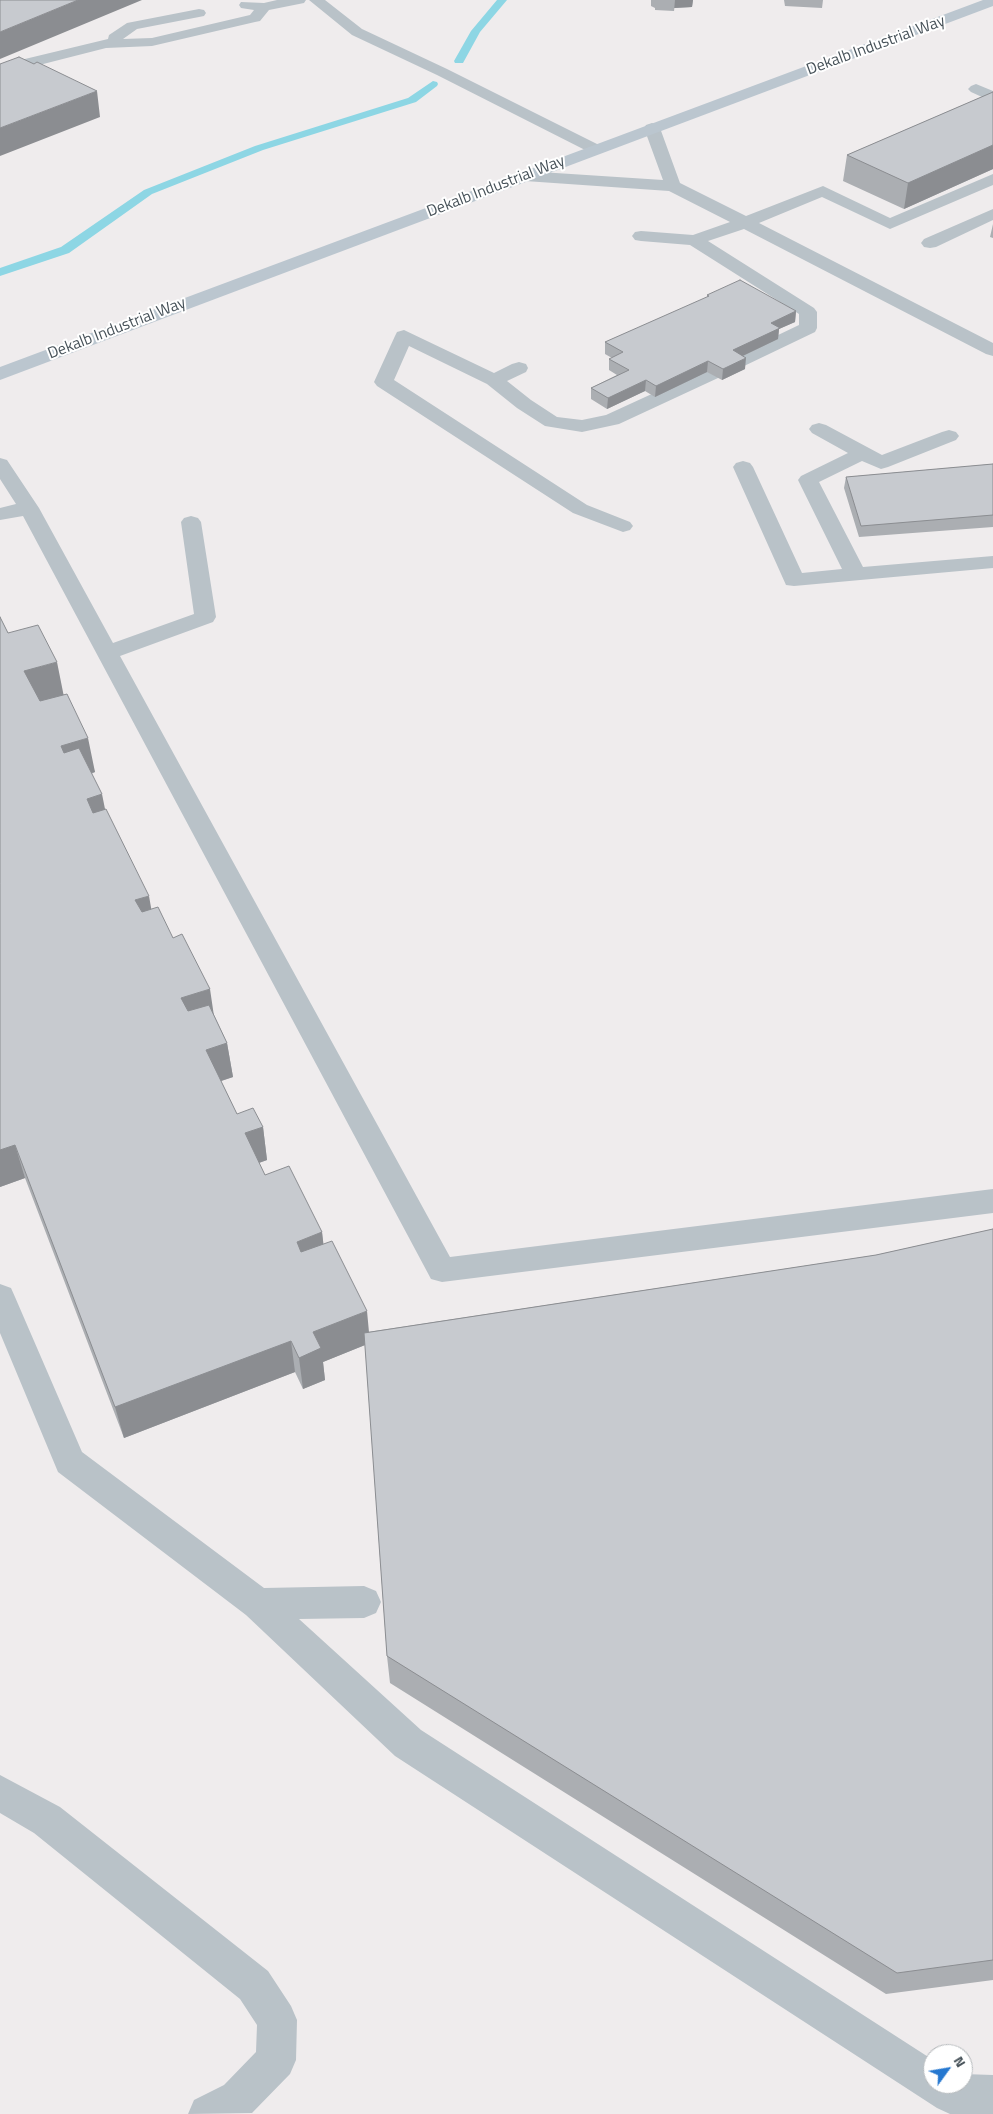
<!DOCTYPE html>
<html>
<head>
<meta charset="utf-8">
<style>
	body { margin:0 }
	#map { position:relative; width:993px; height:2114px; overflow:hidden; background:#efeced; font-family:"Titillium Web",sans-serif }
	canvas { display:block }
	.north { position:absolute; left:923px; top:2044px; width:50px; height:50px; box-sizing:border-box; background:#fff; border:1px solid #b5b9bc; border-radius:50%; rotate:58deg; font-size:14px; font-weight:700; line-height:20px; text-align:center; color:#465158 }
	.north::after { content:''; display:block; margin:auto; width:18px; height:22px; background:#2678d0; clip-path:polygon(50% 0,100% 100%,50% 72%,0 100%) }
</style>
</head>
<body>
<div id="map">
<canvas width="993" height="2114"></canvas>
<div class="north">N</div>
</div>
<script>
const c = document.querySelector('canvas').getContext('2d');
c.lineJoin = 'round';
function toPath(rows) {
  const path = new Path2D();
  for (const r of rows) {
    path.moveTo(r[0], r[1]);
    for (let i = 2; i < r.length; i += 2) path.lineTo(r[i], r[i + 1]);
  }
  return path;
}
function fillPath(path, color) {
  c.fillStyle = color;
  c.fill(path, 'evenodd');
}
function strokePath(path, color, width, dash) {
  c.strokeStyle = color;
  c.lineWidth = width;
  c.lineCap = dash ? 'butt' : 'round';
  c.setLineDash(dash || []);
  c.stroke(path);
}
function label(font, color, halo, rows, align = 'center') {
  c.font = font + ' "Titillium Web",sans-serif';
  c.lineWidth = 4;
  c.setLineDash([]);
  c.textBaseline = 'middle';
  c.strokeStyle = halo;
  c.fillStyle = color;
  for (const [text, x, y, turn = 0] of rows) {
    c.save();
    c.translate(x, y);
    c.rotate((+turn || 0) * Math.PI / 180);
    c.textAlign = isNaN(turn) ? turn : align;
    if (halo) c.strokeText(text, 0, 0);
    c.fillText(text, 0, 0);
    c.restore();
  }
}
fillPath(toPath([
	[497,0,507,0,480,32,463,63,455,63,454,61,471,31,497,0],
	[433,81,437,82,438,84,437,86,416,102,263,150,152,194,69,253,0,276,0,268,61,247,144,190,255,146,408,98,433,81]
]), '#8dd6e4');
fillPath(toPath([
	[277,0,306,0,304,3,269,10,260,21,255,22,152,46,106,48,0,75,0,65,108,39,109,35,127,23,199,9,204,10,206,13,204,16,199,17,137,29,123,39,152,38,250,15,254,10,241,8,239,5,241,2,264,3,277,0],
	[309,0,325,0,362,29,447,69,601,146,603,149,601,152,595,154,589,152,437,75,352,35,309,0],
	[976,84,993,91,993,102,971,92,968,89,971,86,976,84],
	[652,123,658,125,660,128,680,183,746,216,823,186,890,218,993,174,993,185,890,229,822,197,759,223,993,343,993,356,986,354,744,229,708,241,814,308,817,312,817,328,815,332,742,367,735,369,728,367,726,363,728,359,799,325,799,314,690,245,641,241,635,240,632,236,635,232,641,231,693,235,730,222,669,191,525,181,519,180,517,176,519,172,525,171,663,180,644,128,646,125,652,123],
	[993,209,993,220,936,247,930,248,924,247,921,243,924,239,993,209],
	[404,330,494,373,512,364,519,362,526,364,528,368,526,372,507,381,531,400,557,417,582,420,606,415,704,370,711,368,718,370,720,374,718,378,619,424,582,432,545,426,517,408,487,384,409,346,394,380,587,505,630,522,633,526,630,530,623,532,573,513,377,386,374,382,395,336,397,332,404,330],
	[819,423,826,425,882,455,942,432,949,430,956,432,959,436,956,440,888,467,881,469,862,461,819,482,863,567,993,556,993,568,794,586,786,585,733,467,736,463,743,461,750,463,753,467,802,573,842,569,798,480,801,476,848,453,812,433,809,429,812,425,819,423],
	[0,458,7,460,39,508,113,643,194,614,181,522,184,518,191,516,198,518,201,522,216,617,213,622,120,656,450,1257,993,1189,993,1213,442,1282,431,1279,23,516,0,520,0,508,16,504,0,479,0,458],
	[0,1284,11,1288,15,1297,82,1452,264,1588,364,1586,376,1591,381,1602,376,1613,364,1618,299,1619,421,1730,933,2060,933,2084,963,2084,963,2074,993,2075,993,2114,950,2114,937,2108,395,1756,246,1615,58,1472,0,1333,0,1284],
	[0,1775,60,1807,268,1971,291,2006,297,2020,296,2060,290,2074,252,2113,188,2114,194,2100,224,2085,256,2052,257,2025,240,1999,34,1833,0,1813,0,1775]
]), '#b9c2c8');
fillPath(toPath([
	[983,0,993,0,993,6,0,380,0,367,983,0]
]), '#bbc6cf');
fillPath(toPath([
	[651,0,693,0,692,7,674,8,674,11,655,10,655,8,651,6],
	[784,0,823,0,822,8,785,6],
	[993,92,993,169,904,209,843,181,847,155],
	[993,224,993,238,990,237],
	[707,295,796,311,795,322,779,329,778,339,743,356,745,369,722,380,707,372,655,397,645,391,607,409,591,399,591,388,617,375,609,370,609,359,612,358,605,354,605,342,707,298],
	[993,464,993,527,859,537,844,488,846,477],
	[0,617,8,633,64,695,95,772,91,774,105,810,151,909,173,938,214,1015,227,1043,233,1077,221,1081,237,1114,263,1127,267,1160,259,1163,265,1175,322,1232,323,1244,368,1332,876,1255,993,1229,993,1980,886,1994,390,1683,387,1656,365,1345,323,1362,325,1380,303,1389,295,1372,124,1438,25,1178,0,1187]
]), '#abaeb2');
fillPath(toPath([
	[78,0,142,0,0,59,0,32],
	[675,0,693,0,692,7,674,8,674,11],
	[97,91,100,117,0,156,0,128],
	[993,145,993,169,904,209,908,183],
	[796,311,795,322,779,329,778,339,732,361,733,350,771,323],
	[746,358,745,369,722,380,723,369],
	[708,361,707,372,655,397,656,386],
	[646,380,645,391,607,409,608,398],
	[57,662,64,697,32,706,24,671],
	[88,738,95,772,68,780,61,746],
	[102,794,109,829,94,834,87,799],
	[149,896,155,930,142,935,135,900],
	[210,989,215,1023,187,1032,181,998],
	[227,1043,233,1077,212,1084,206,1050],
	[263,1127,267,1160,250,1166,245,1133],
	[15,1145,25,1178,0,1187,0,1150],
	[322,1232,326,1265,301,1275,297,1242],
	[367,1311,370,1343,323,1362,325,1380,303,1389,299,1358,313,1332],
	[291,1341,295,1372,124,1438,115,1407]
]), '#8b8d91');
const building = toPath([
	[0,0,78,0,0,32,0,0],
	[19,57,34,64,37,62,97,91,0,128,0,64,19,57],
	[993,92,993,145,908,183,847,155,993,92],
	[740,280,796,311,771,323,780,328,733,350,746,358,723,369,708,361,656,386,646,380,608,398,591,388,629,370,609,359,623,352,605,342,709,296,707,295,740,280],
	[993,464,993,515,861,526,846,477,993,464],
	[0,617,8,633,38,625,57,662,24,671,40,701,67,694,88,738,61,746,64,753,79,748,102,794,87,799,93,813,106,809,149,896,135,900,142,912,158,907,173,938,182,934,210,989,181,998,188,1011,209,1005,227,1043,206,1050,237,1114,253,1108,263,1127,245,1133,265,1175,289,1166,322,1232,297,1242,301,1252,332,1241,367,1311,313,1332,321,1348,299,1358,291,1341,115,1407,15,1145,0,1150,0,617],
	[993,1229,993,1960,897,1973,387,1656,364,1333,876,1255,993,1229]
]);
fillPath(building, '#c7cacf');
strokePath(building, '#8b8d91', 1);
label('16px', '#465158', '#fff', [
	["Dekalb Industrial Way",876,46,-20],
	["Dekalb Industrial Way",496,187,-21],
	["Dekalb Industrial Way",117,329,-21]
]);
</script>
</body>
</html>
